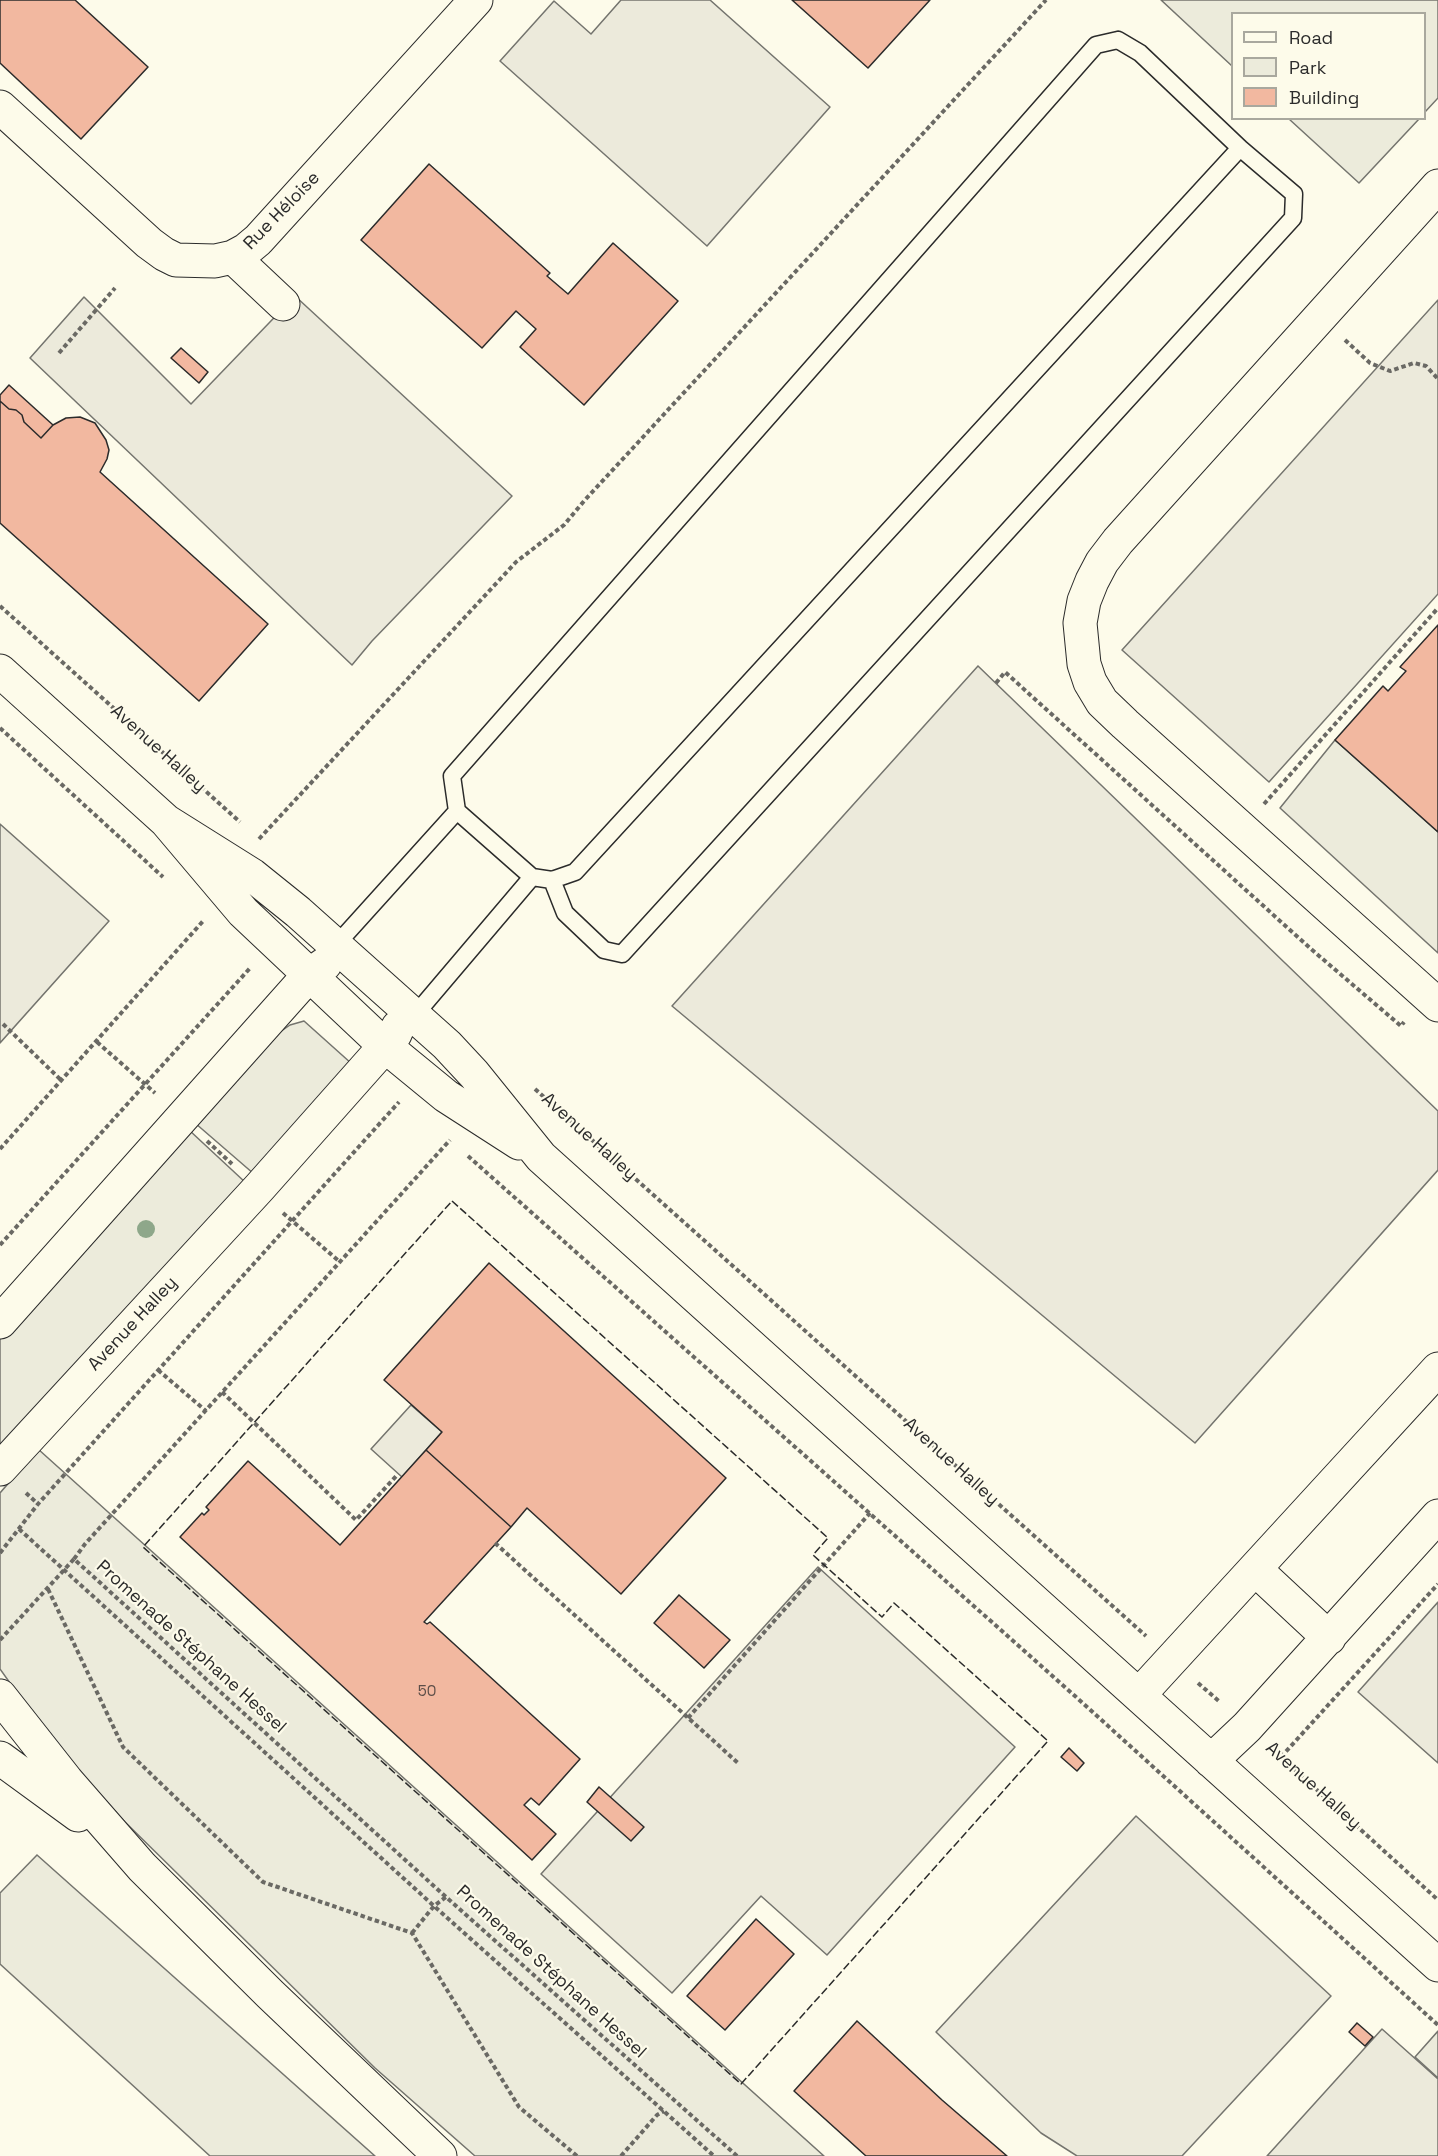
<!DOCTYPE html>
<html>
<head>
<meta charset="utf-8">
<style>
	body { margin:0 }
	#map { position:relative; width:1438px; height:2156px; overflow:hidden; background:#fdfbea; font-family:"Space Grotesk",sans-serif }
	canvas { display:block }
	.legend { position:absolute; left:1231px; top:12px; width:195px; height:108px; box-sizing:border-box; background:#fdfbea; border:2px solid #a9a89e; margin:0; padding:8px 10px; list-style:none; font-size:18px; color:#2b2b2b }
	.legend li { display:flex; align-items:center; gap:12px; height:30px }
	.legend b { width:30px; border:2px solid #a9a89e }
</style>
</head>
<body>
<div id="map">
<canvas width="1438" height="2156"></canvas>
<ul class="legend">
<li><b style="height:8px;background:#fdfbea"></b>Road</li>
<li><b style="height:16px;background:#ecebdb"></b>Park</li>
<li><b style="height:16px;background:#f2b8a0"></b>Building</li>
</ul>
</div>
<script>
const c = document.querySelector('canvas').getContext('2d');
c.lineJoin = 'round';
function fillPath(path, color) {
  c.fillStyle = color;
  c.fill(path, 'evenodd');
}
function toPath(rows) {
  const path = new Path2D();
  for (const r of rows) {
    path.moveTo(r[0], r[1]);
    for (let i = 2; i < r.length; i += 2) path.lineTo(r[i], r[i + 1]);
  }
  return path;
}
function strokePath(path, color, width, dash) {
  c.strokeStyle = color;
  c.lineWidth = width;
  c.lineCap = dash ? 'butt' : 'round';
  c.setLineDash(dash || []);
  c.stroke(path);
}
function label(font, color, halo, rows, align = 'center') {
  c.font = font + ' "Space Grotesk",sans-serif';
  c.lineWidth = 4.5;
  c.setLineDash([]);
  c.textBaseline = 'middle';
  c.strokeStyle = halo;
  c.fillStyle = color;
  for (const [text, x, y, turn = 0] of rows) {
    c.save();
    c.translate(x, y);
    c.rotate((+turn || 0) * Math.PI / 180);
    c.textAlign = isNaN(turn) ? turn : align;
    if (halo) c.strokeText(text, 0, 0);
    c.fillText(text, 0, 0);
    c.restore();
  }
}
const green = toPath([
	[1161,0,1438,0,1438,98,1425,112,1424,14,1232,14,1232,66,1161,0],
	[1289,119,1419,119,1359,183,1289,119],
	[1335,740,1438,832,1438,953,1280,808,1335,740],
	[304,1021,352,1064,254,1174,195,1123,277,1034,290,1025,304,1021],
	[189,1130,246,1183,0,1449,0,1339,189,1130],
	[38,1449,824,2156,475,2156,375,2068,125,1822,49,1738,0,1669,0,1493,38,1449],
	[37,1855,375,2156,210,2156,0,1964,0,1893,37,1855],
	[1438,2031,1438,2078,1415,2057,1438,2031]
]);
fillPath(green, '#ecebdb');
strokePath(green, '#74746e', 1.5);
const parking = toPath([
	[621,0,710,0,830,107,707,246,500,61,554,1,591,34,621,0],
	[295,296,512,496,372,641,352,665,30,358,84,297,191,404,295,296],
	[1438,300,1438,594,1269,782,1122,650,1438,300],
	[978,666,1438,1111,1438,1170,1195,1443,672,1006,978,666],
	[0,824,109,921,0,1043,0,824],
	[411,1405,442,1432,402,1477,371,1449,411,1405],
	[818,1567,1015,1747,827,1955,761,1896,672,1993,541,1874,818,1567],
	[1438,1602,1438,1763,1358,1692,1438,1602],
	[1136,1816,1331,1996,1182,2156,1077,2156,1041,2133,936,2032,1136,1816],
	[1382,2029,1438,2079,1438,2156,1267,2156,1382,2029]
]);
fillPath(parking, '#eceadb');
strokePath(parking, '#74746e', 1.5);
const building = toPath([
	[0,0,75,0,148,67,81,139,0,63,0,0],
	[792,0,930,0,868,68,792,0],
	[429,164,550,273,547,276,568,294,613,243,678,301,584,405,520,347,536,329,516,311,482,348,361,240,429,164],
	[181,348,208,372,199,383,171,358,181,348],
	[9,385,53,425,41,438,24,422,22,415,16,410,9,409,0,401,0,395,9,385],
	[0,401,9,409,16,410,22,415,24,422,41,438,53,425,66,418,80,417,95,423,106,440,109,450,107,459,100,472,268,624,199,701,0,523,0,401],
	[1438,625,1438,832,1335,740,1383,686,1388,691,1406,671,1400,667,1438,625],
	[489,1263,726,1478,621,1594,527,1508,511,1527,426,1450,442,1432,384,1380,489,1263],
	[426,1450,511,1527,424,1622,427,1624,430,1622,580,1759,539,1805,531,1798,524,1805,556,1834,532,1860,180,1537,202,1513,204,1515,209,1510,206,1507,248,1461,340,1545,426,1450],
	[679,1595,730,1640,704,1668,654,1623,679,1595],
	[1069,1748,1084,1763,1077,1771,1061,1757,1069,1748],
	[599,1787,644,1827,631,1841,587,1802,599,1787],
	[756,1919,794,1954,725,2030,687,1996,756,1919],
	[857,2021,942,2100,1007,2156,866,2156,794,2091,857,2021],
	[1357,2023,1373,2037,1365,2046,1349,2032,1357,2023]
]);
fillPath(building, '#f2b8a0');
strokePath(building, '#2b2b2b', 1.5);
const lane = toPath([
	[1118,40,1140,53,1240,148,575,872,552,880,532,877,457,811,452,776,1096,45,1118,40],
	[552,880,565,913,604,950,622,954,1293,218,1294,194,1240,148],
	[336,945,457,811],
	[414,1016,532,877]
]);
const street = toPath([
	[0,107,149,243,164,254,176,260,215,261,233,257,246,250,258,240,476,0],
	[1438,186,1118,541,1102,562,1092,581,1084,601,1080,623,1084,664,1090,682,1102,702,1125,724,1438,1005],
	[233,257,283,304],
	[0,671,166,821,243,912,385,1046,446,1096,519,1143],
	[166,821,252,875,298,912,447,1045,474,1074,541,1157,1438,1965],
	[0,1322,309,975,325,964],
	[0,1469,259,1188,385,1046,395,1034,398,1027],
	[1255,1569,1329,1638],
	[1139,1695,1438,1369],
	[1211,1761,1247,1727,1438,1516]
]);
const secondary = toPath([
	[0,1696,67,1781,142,1867,270,1994,440,2156],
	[0,1758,78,1815]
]);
strokePath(lane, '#2b2b2b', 19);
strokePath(street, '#2b2b2b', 35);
strokePath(secondary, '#2b2b2b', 35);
strokePath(toPath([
	[1345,340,1370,363,1390,371,1414,363,1426,366,1438,379],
	[59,353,115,288],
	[0,606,240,822],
	[996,683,1005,672,1311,949,1401,1026,1404,1022],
	[0,728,163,877],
	[1264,804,1438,608],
	[259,839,516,562,564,525,584,501,1046,0],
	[3,1024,62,1081],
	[97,1042,155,1093],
	[535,1089,1146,1636],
	[207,1141,232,1164],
	[0,1149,204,920],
	[468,1156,1075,1696,1438,2025],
	[283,1213,340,1262],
	[0,1245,251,967],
	[158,1370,206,1411],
	[222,1392,356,1520,398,1474],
	[26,1493,38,1504],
	[19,1529,434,1906,714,2156],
	[495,1543,738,1763],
	[0,1553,38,1504,399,1102],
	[74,1559,85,1544,450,1140],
	[48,1589,123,1747,263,1882,412,1933,519,2107,577,2156],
	[0,1640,74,1559,446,1897,737,2156],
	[1198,1683,1220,1702],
	[688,1718,870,1513],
	[1272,1749,1438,1900],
	[1281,1757,1438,1584],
	[412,1933,434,1906,446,1897],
	[621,2156,657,2115,664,2111]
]), '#6a6964', 4, [4.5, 3]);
strokePath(lane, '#fdfbea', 16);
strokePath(street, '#fdfbea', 33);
strokePath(secondary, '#fdfbea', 33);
strokePath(toPath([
	[452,1201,828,1538,813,1555,882,1617,894,1603,1048,1741,741,2084,143,1547,452,1201]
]), '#2b2b2b', 1.5, [8, 3]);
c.fillStyle = '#8ea78a';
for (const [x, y] of [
	[146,1229]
]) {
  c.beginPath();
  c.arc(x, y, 9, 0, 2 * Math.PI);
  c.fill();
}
label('15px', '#5d4e48', null, [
	["50",427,1692]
]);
label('18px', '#2b2b2b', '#fdfbea', [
	["Rue Héloise",282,211,-46],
	["Avenue Halley",158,749,42],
	["Avenue Halley",589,1137,42],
	["Avenue Halley",133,1324,-47],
	["Avenue Halley",951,1462,42],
	["Promenade Stéphane Hessel",191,1647,42],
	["Avenue Halley",1313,1786,42],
	["Promenade Stéphane Hessel",551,1972,42]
]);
</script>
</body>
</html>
